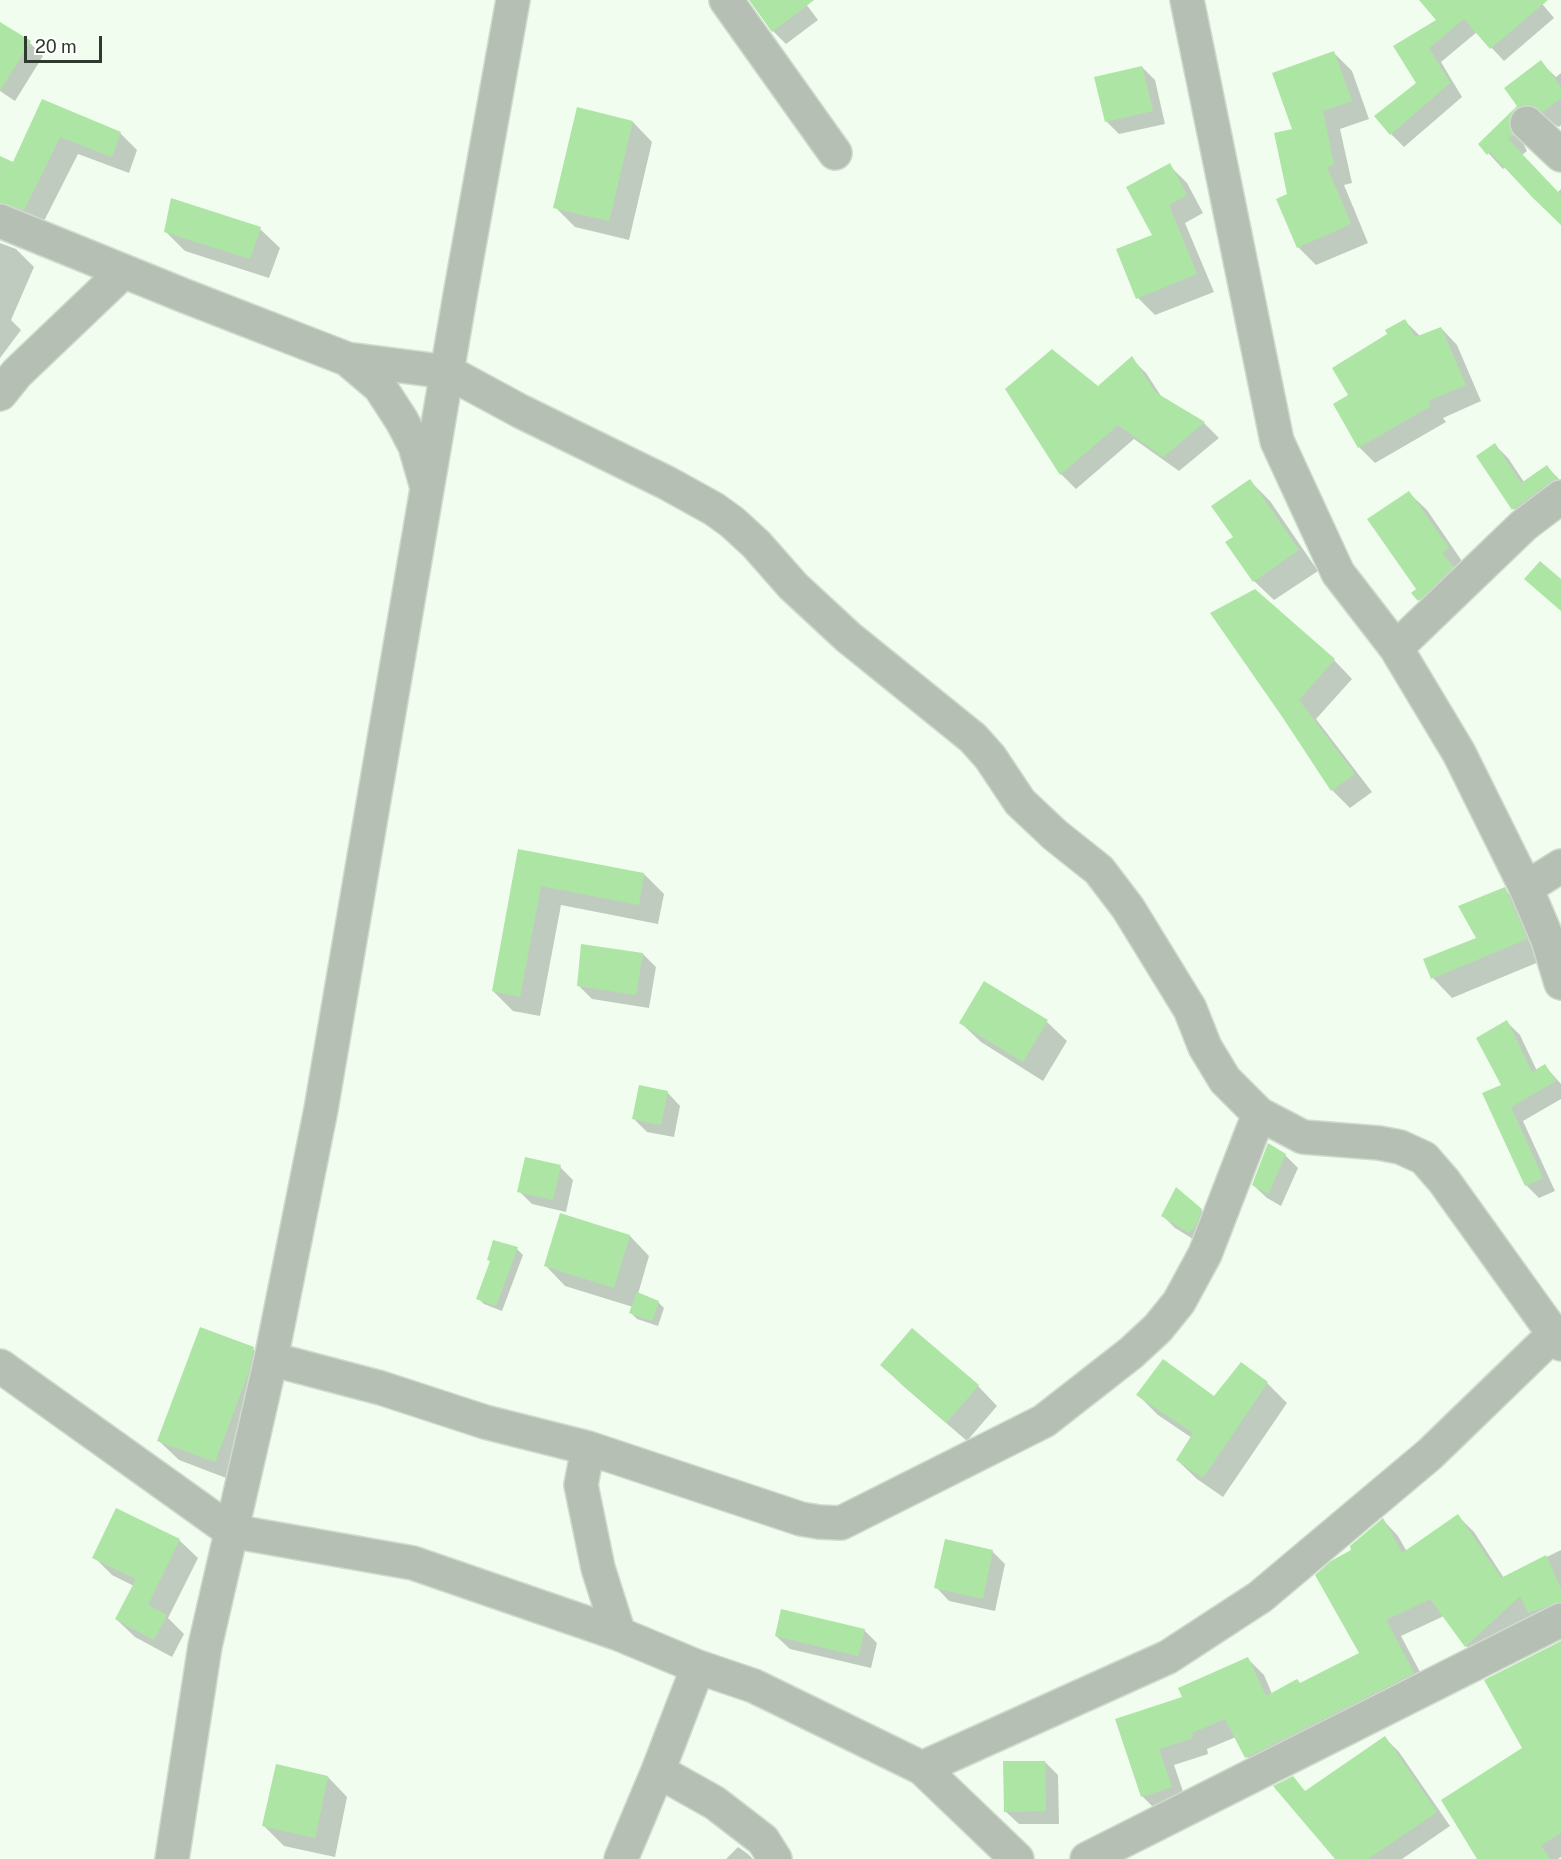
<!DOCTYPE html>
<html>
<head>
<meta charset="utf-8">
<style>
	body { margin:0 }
	#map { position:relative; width:1561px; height:1859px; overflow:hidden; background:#f1feef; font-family:"Public Sans",sans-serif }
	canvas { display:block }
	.scale { position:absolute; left:24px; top:36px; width:78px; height:27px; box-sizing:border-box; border:3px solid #313a30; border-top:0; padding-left:8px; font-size:18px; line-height:21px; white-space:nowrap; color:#313a30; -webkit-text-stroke:4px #fff; paint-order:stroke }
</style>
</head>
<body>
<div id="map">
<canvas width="1561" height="1859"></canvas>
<div class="scale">20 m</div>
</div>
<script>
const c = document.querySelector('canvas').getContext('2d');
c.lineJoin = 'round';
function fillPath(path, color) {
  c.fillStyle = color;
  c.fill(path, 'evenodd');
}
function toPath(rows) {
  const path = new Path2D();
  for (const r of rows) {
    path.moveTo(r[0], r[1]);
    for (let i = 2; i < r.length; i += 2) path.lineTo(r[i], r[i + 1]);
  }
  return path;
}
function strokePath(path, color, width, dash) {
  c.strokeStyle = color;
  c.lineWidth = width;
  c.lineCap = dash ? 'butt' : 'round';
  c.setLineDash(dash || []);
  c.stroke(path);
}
fillPath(toPath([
	[751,0,803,0,818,20,786,44,773,31],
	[1421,0,1539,0,1554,18,1504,61,1477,32,1441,62,1462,97,1404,147,1391,134,1418,83,1395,46,1438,20],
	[0,24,30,43,43,56,15,101,0,91],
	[1334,53,1352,71,1369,119,1340,129,1352,183,1344,185,1368,243,1316,265,1298,247,1294,130],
	[1540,62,1556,77,1561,73,1561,125,1559,127,1547,120,1537,120,1524,135,1524,145,1527,151,1522,155,1557,193,1561,189,1561,224,1506,167,1503,169,1480,144,1519,106,1506,88],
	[1142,67,1155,80,1165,124,1119,134,1106,121],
	[43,101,120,133,137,150,129,173,78,154,41,227,0,231,0,157,14,164],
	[633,122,652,142,629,240,575,227,555,207],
	[1169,165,1187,183,1203,213,1185,223,1214,292,1155,315,1138,298],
	[260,229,280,248,269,278,185,251,165,231],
	[0,243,16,249,34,267,11,320,21,330,0,358],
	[1405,321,1421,337,1441,328,1457,345,1481,401,1443,418,1446,422,1375,463,1359,447,1351,396],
	[1131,358,1146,373,1163,399,1204,423,1219,438,1179,471,1134,439,1076,489,1061,474,1007,389,1098,388],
	[1495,445,1508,458,1524,482,1547,467,1561,481,1526,522,1514,509,1478,457],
	[1250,481,1270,501,1318,571,1274,600,1254,581,1235,537],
	[1409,493,1427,510,1466,567,1437,618,1413,593,1418,589],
	[1255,590,1334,660,1352,679,1316,719,1372,792,1350,808,1332,790],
	[520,850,644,874,664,894,658,924,561,905,540,1016,513,1011,493,991],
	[1504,889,1524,909,1546,959,1452,998,1433,978,1478,939],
	[643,954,656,967,649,1008,592,999,579,986],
	[1047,1022,1067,1041,1043,1081,981,1042,961,1023],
	[1507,1022,1520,1035,1537,1071,1545,1066,1561,1084,1561,1099,1523,1121,1555,1191,1539,1198,1526,1185,1503,1086],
	[667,1092,680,1106,674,1137,647,1132,634,1119],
	[1285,1155,1298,1168,1281,1206,1267,1198,1253,1185],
	[560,1167,573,1180,566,1212,532,1204,519,1191],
	[1201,1210,1215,1223,1203,1245,1175,1228,1162,1215],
	[630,1236,649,1256,638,1294,658,1302,664,1308,658,1326,637,1319,631,1313,633,1307,565,1286,546,1266],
	[494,1242,517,1249,523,1255,502,1311,484,1304,478,1298,491,1263,489,1260],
	[253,1349,273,1369,234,1481,179,1460,159,1441],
	[882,1365,978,1386,997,1406,967,1441,902,1385],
	[1267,1383,1287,1403,1223,1497,1197,1479,1177,1460,1192,1438,1158,1415,1138,1395,1214,1399],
	[1458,1516,1474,1532,1504,1578,1561,1550,1561,1622,1546,1628,1532,1615,1482,1662,1466,1646,1444,1616,1401,1636,1429,1689,1263,1773,1247,1757,1236,1737,1207,1749,1208,1754,1174,1765,1187,1803,1158,1812,1142,1796,1117,1720,1184,1697,1248,1659,1264,1675,1272,1694,1301,1684,1362,1653,1353,1551,1383,1520,1398,1536,1407,1552],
	[179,1540,198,1558,168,1618,184,1634,172,1657,135,1637,116,1619,134,1586,112,1575,94,1557],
	[992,1551,1005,1564,995,1611,949,1601,936,1587],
	[864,1630,877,1643,871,1668,790,1649,776,1636],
	[1561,1643,1561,1857,1558,1859,1479,1859,1524,1748],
	[1385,1738,1399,1752,1450,1826,1402,1859,1337,1859,1292,1778,1306,1792],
	[1045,1762,1058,1775,1059,1824,1019,1824,1005,1811],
	[328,1777,347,1797,335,1857,284,1846,264,1826],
	[738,1847,748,1854,753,1859,726,1859]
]), '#0003');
fillPath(toPath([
	[749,0,814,0,772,32],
	[1419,0,1548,0,1490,49,1464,19,1429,48,1450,83,1390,135,1374,116,1416,83,1393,46,1436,20],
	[0,22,31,41,0,91],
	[1334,51,1352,101,1323,111,1334,165,1327,167,1351,224,1297,248,1276,199,1287,194,1274,133,1292,129,1272,73],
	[1541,60,1561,87,1561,98,1543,112,1531,105,1521,105,1514,110,1509,119,1509,128,1513,135,1508,139,1561,195,1561,225,1533,198,1490,152,1487,155,1478,144,1517,106,1504,88],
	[1142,66,1153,111,1105,122,1094,77],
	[42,99,121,132,112,157,60,137,24,210,0,203,0,156,13,162],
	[577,107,633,121,609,221,553,208],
	[1170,163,1187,195,1169,205,1197,274,1136,299,1116,249,1152,235,1126,187],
	[171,198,261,227,250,259,164,232],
	[1405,319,1415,337,1441,327,1466,385,1428,401,1431,406,1358,448,1333,404,1348,395,1332,368,1387,334,1385,330],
	[1052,349,1098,386,1132,356,1155,392,1205,422,1163,457,1118,425,1060,475,1005,389],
	[1495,443,1521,483,1547,465,1557,479,1550,482,1512,510,1476,456],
	[1250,479,1299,550,1253,582,1225,542,1233,537,1211,506],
	[1409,491,1449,548,1442,553,1454,567,1418,601,1411,593,1416,589,1367,519],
	[1540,561,1561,579,1561,611,1524,579],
	[1255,589,1335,659,1299,700,1355,774,1331,791,1283,718,1210,613],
	[518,849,644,873,639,905,541,886,520,997,492,991],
	[1505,887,1527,939,1431,979,1423,959,1476,938,1458,906],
	[581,944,643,953,636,995,577,986],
	[984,981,1048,1020,1023,1062,959,1023],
	[1507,1020,1532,1072,1545,1064,1556,1081,1511,1107,1543,1178,1525,1186,1482,1093,1501,1085,1476,1038],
	[639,1085,668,1091,661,1125,632,1119],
	[1268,1143,1286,1154,1268,1194,1252,1185],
	[525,1157,561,1165,553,1200,517,1192],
	[1176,1187,1202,1209,1195,1227,1189,1233,1161,1216],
	[560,1213,630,1235,614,1288,544,1266],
	[493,1240,518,1247,496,1306,476,1299,490,1261,487,1260],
	[637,1292,659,1301,652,1321,629,1313],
	[200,1327,254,1347,249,1371,215,1462,157,1441],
	[912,1328,979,1385,946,1423,880,1365],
	[1163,1359,1214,1396,1241,1362,1268,1382,1203,1478,1176,1460,1193,1433,1136,1395],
	[116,1508,180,1539,148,1605,167,1615,154,1640,115,1619,136,1579,92,1558],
	[1458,1514,1501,1578,1546,1555,1561,1589,1561,1601,1528,1613,1520,1596,1465,1647,1430,1599,1386,1620,1414,1673,1245,1758,1225,1719,1192,1733,1193,1738,1159,1749,1172,1787,1141,1797,1115,1719,1182,1697,1178,1688,1248,1657,1266,1696,1297,1679,1300,1683,1359,1653,1315,1575,1331,1561,1351,1550,1350,1546,1383,1518,1402,1553],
	[945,1539,993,1550,983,1599,934,1588],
	[781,1609,865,1629,858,1656,775,1636],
	[1561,1641,1561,1833,1541,1845,1550,1859,1477,1859,1441,1800,1522,1748,1484,1680],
	[1385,1736,1437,1812,1368,1859,1335,1859,1273,1786,1293,1776,1305,1791],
	[1003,1761,1045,1761,1046,1811,1004,1812],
	[276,1764,328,1776,315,1838,262,1826]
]), '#ade5a4');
const minor = toPath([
	[726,0,835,153],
	[1187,0,1277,441,1338,573,1396,648,1459,753,1526,888,1548,940,1561,983],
	[1527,123,1561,155],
	[0,221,185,296,347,359,448,372,520,411,667,483,714,509,732,522,756,544,793,586,848,637,973,738,990,757,1020,802,1055,835,1099,870,1128,908,1190,1009,1205,1047,1225,1080,1259,1114,1303,1137,1379,1143,1400,1147,1424,1158,1444,1181,1561,1344],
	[347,359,380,387,402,421,415,446,426,484],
	[0,394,17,373,123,272],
	[1396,648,1524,525,1561,497],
	[1526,888,1561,866],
	[271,1359,381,1388,485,1422,588,1448,581,1485,598,1568,619,1634,698,1667,754,1686,922,1768,1168,1657,1260,1597,1430,1454,1553,1335],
	[0,1366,231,1531,413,1563,619,1634],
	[588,1448,801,1519,819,1522,841,1523,1044,1421,1131,1353,1158,1328,1179,1302,1205,1254,1259,1114],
	[698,1667,658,1771,715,1803,763,1840,775,1859],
	[922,1768,1017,1859],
	[172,1859,205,1646,271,1359,321,1109,461,290,513,0],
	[621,1859,658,1771],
	[1087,1859,1561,1620]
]);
strokePath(minor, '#cedbcd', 36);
strokePath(minor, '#b6bfb4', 33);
</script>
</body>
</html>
